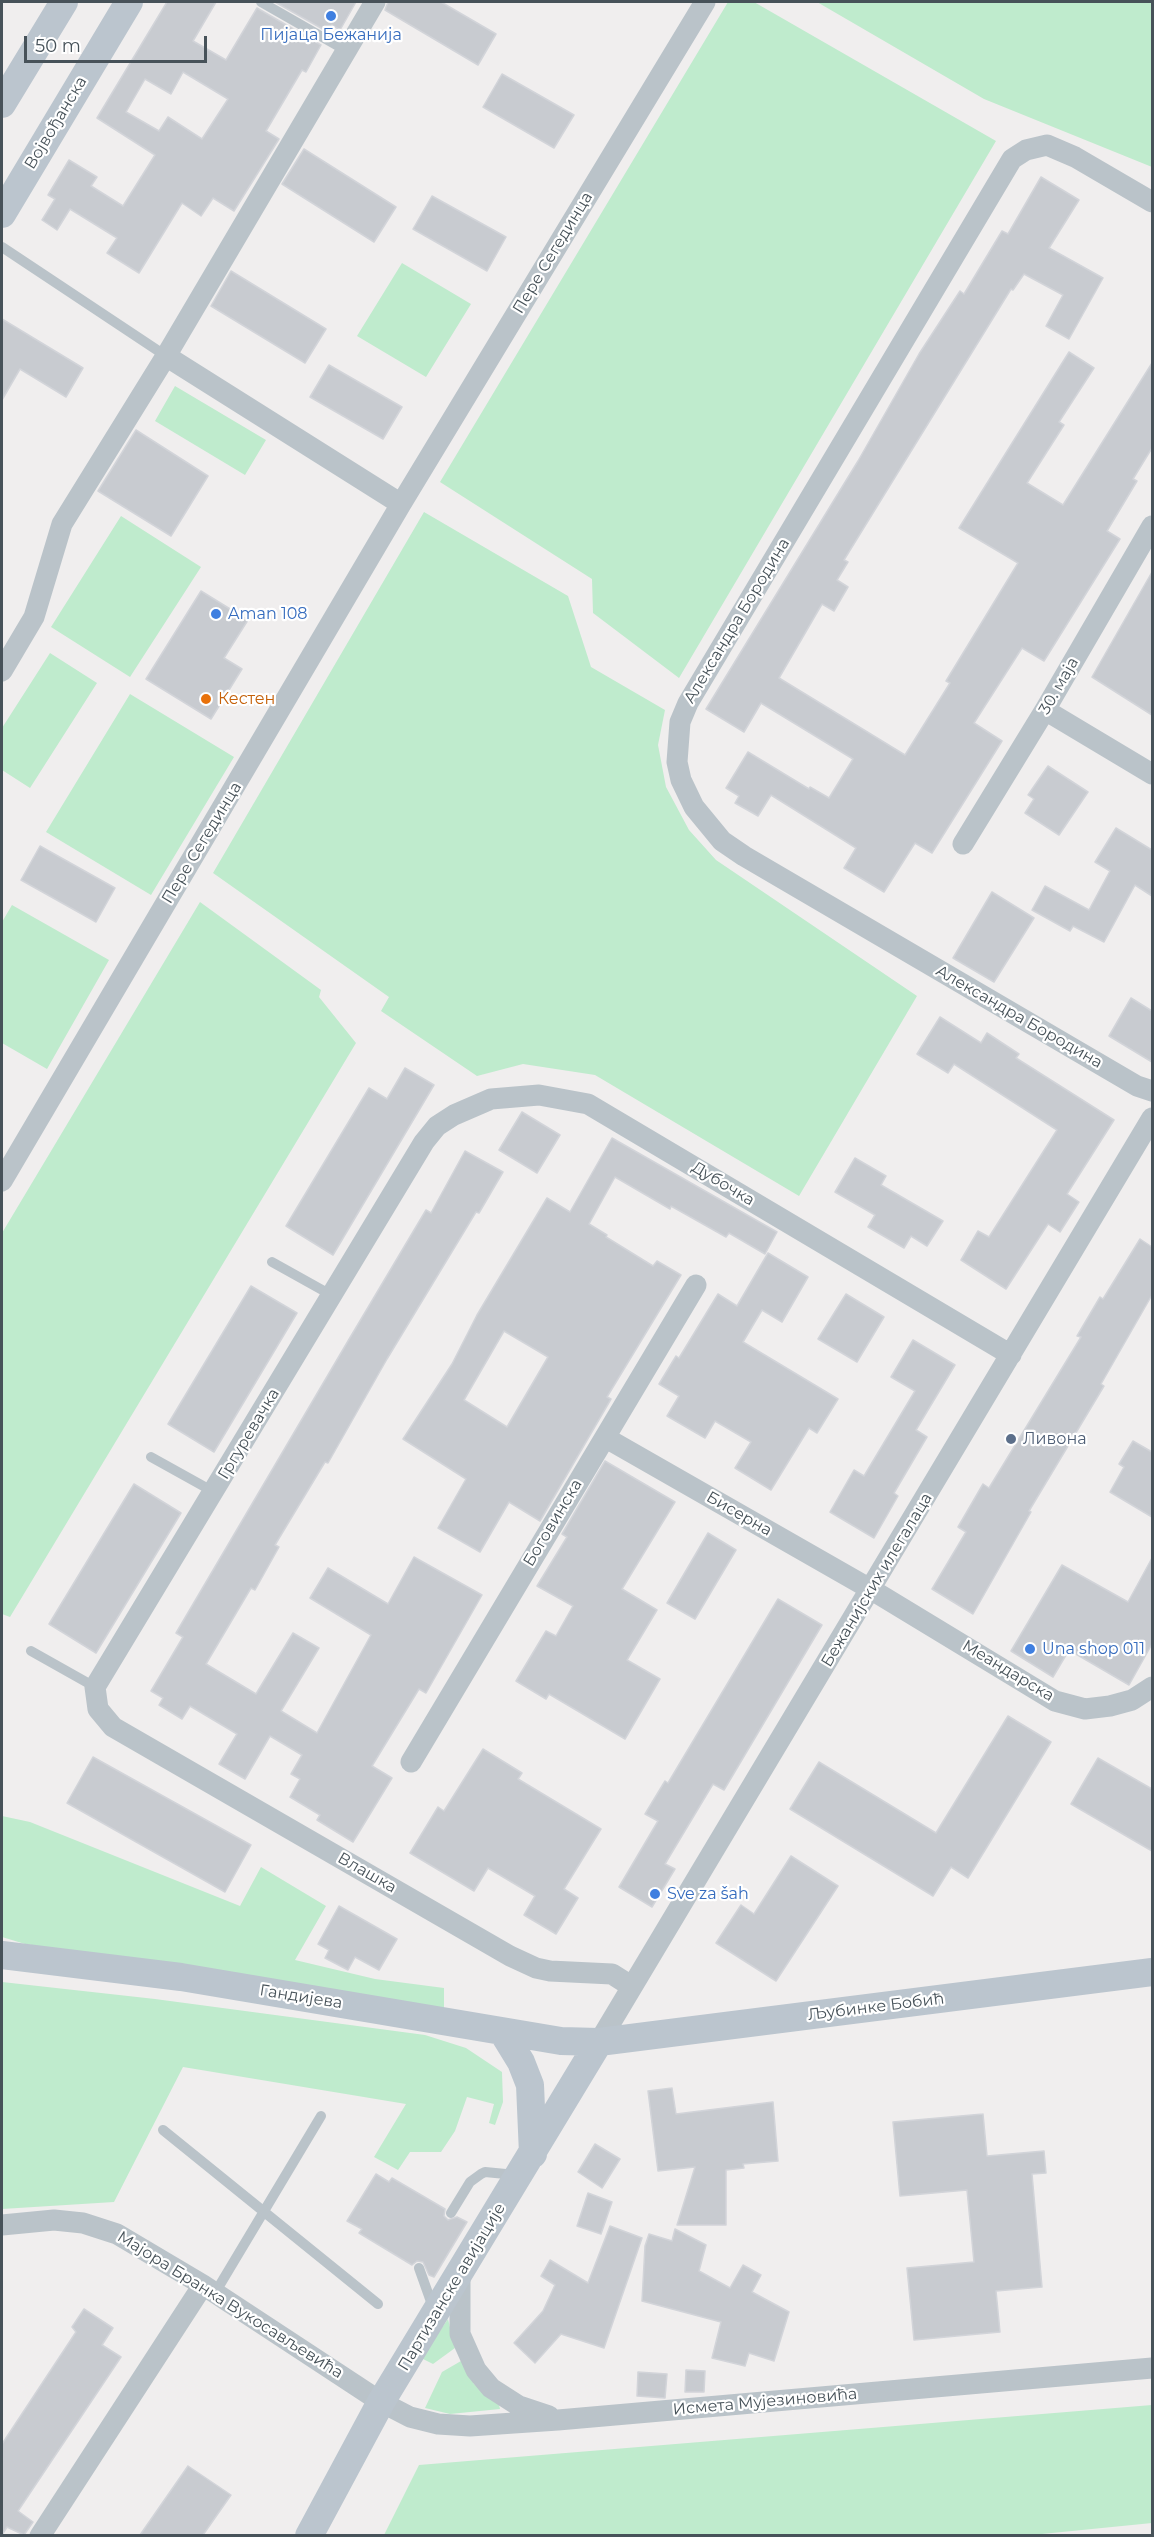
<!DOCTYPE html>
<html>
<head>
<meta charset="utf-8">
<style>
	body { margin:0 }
	#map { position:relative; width:1154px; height:2537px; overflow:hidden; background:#f0eeee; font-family:Montserrat,sans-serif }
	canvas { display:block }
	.frame { position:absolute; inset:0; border:3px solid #475259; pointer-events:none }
	.scale { position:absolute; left:24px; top:36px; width:183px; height:27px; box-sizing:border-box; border:3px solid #475259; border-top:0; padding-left:8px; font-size:18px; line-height:21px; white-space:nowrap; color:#475259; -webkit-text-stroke:4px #fff; paint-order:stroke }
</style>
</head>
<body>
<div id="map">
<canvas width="1154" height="2537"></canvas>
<div class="frame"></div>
<div class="scale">50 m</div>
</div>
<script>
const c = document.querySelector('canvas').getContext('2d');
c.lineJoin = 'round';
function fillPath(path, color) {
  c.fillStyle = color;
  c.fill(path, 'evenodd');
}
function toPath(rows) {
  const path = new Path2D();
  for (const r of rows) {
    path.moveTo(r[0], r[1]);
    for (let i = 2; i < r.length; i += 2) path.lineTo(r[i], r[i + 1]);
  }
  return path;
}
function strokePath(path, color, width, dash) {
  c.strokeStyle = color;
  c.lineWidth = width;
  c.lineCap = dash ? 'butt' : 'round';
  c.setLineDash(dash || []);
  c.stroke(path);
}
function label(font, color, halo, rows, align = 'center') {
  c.font = font + ' Montserrat,sans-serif';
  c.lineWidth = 4.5;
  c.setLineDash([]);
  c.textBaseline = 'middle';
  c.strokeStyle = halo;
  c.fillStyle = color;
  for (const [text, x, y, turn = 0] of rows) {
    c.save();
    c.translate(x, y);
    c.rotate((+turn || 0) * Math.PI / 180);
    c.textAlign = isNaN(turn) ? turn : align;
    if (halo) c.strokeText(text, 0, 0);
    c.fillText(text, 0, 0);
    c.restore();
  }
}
fillPath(toPath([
	[728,2,754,2,996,141,679,678,593,613,592,579,440,482],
	[817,2,1152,2,1152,167,984,99],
	[402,263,471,304,426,377,357,336],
	[175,386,266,440,245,475,155,421],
	[424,512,568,596,591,667,665,710,658,745,666,787,689,830,716,860,917,996,799,1196,595,1075,523,1064,477,1076,381,1011,389,997,213,873],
	[121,516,201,567,130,677,51,627],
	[50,653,97,683,30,788,2,770,2,728],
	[130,694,234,757,151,895,46,832],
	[200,902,321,990,319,997,356,1043,10,1617,2,1614,2,1233],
	[12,905,109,960,47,1069,2,1043,2,922],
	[2,1816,30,1822,240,1906,261,1867,326,1906,295,1960,375,1979,444,1988,444,2008,25,1944,2,1937],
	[2,1982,155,1999,425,2035,466,2048,502,2072,503,2102,495,2125,489,2123,494,2104,467,2097,455,2131,441,2152,410,2152,398,2170,374,2157,406,2104,183,2067,114,2202,2,2209],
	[448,2319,455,2348,433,2364,421,2358],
	[461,2361,474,2384,499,2405,500,2409,450,2414,425,2408,442,2372],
	[1152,2405,1152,2523,1022,2536,384,2535,419,2465]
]), '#bfebcd');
const building = toPath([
	[167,2,216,2,193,41,226,60,257,8,321,45,306,72,302,70,266,131,279,139,234,211,213,198,201,216,182,203,139,273,107,253,117,238,70,209,57,230,42,220,55,199,48,195,69,160,97,177,91,186,123,206,155,155,97,118,167,2],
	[183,72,228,99,202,139,168,117,159,131,126,112,145,79,171,94,183,72],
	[275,2,356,2,340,30,332,25,328,32,275,2],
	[388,2,441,2,496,34,478,65,385,10,388,2],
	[502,74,574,115,554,148,483,107,502,74],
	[304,149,396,207,374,242,282,184,304,149],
	[1041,177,1079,200,1049,248,1103,278,1069,339,1046,326,1063,295,1024,274,1013,290,1011,289,844,560,848,562,837,580,848,587,834,611,822,604,779,678,905,755,950,683,946,681,1018,563,959,528,1069,352,1094,368,1059,422,1064,425,1027,483,1063,505,1152,363,1152,448,1133,479,1137,481,1107,531,1120,539,1044,661,1022,648,974,723,1002,741,932,853,915,843,884,892,844,868,856,848,771,795,758,816,735,803,739,796,726,788,748,752,809,789,810,787,829,798,853,759,761,703,744,732,706,709,858,461,919,354,960,291,964,294,1002,231,1008,234,1041,177],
	[432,196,506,237,487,271,413,229,432,196],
	[231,271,326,329,305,363,211,306,231,271],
	[2,319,83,368,66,397,20,369,2,400,2,319],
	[329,365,402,407,383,439,310,397,329,365],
	[136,430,208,476,171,536,98,491,136,430],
	[1152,572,1152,715,1092,677,1152,572],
	[201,591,248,620,224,658,242,669,211,719,146,679,201,591],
	[1048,766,1088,792,1059,835,1025,813,1034,799,1028,795,1048,766],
	[1116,828,1152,850,1152,896,1135,885,1104,942,1073,926,1070,931,1032,910,1045,886,1089,910,1110,871,1095,862,1116,828],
	[40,846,115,888,96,922,21,880,40,846],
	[992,892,1034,918,994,982,953,958,992,892],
	[1131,998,1152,1011,1152,1062,1109,1036,1131,998],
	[940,1017,981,1043,987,1033,1019,1054,1016,1058,1114,1120,1067,1194,1079,1202,1060,1232,1048,1224,1006,1289,961,1260,978,1231,989,1237,1057,1130,954,1064,948,1073,917,1054,940,1017],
	[405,1068,434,1085,333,1255,286,1226,369,1088,387,1099,405,1068],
	[522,1112,560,1135,537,1173,499,1150,522,1112],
	[612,1138,777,1232,765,1254,729,1233,726,1237,671,1206,670,1209,615,1177,589,1224,607,1235,606,1237,653,1266,657,1261,681,1275,607,1397,611,1399,540,1521,509,1502,480,1552,438,1528,466,1479,403,1439,452,1364,477,1315,547,1198,570,1212,612,1138],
	[504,1331,548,1357,507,1427,464,1400,504,1331],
	[465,1151,503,1172,479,1213,476,1212,387,1359,328,1463,325,1462,275,1545,279,1547,255,1590,251,1588,206,1664,256,1694,293,1633,319,1648,281,1711,317,1733,371,1635,310,1598,328,1568,388,1604,414,1557,482,1595,426,1693,419,1689,372,1766,392,1778,353,1842,317,1820,320,1815,290,1797,300,1779,291,1774,302,1755,270,1736,245,1779,219,1764,237,1734,190,1706,182,1719,159,1705,163,1698,151,1691,183,1637,176,1633,348,1341,426,1210,431,1213,465,1151],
	[855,1158,886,1176,881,1185,943,1221,927,1246,911,1236,904,1248,868,1227,875,1215,835,1192,855,1158],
	[1140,1239,1152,1247,1152,1295,1101,1384,1104,1386,1029,1511,1031,1512,973,1614,932,1589,966,1532,958,1527,983,1484,989,1488,1081,1337,1077,1336,1100,1297,1103,1299,1140,1239],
	[768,1253,808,1277,782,1322,762,1310,743,1342,838,1399,817,1433,809,1428,771,1490,735,1468,751,1442,715,1421,705,1438,667,1416,679,1396,659,1384,676,1356,679,1358,718,1294,737,1306,768,1253],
	[251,1286,297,1313,214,1452,168,1424,251,1286],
	[846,1294,884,1317,857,1362,818,1339,846,1294],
	[913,1340,955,1365,916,1430,927,1437,894,1493,898,1496,874,1538,830,1512,854,1470,864,1476,915,1391,891,1377,913,1340],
	[1133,1441,1152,1452,1152,1517,1110,1492,1124,1467,1119,1464,1133,1441],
	[605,1461,675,1502,622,1589,657,1610,627,1660,660,1679,625,1739,549,1694,546,1699,516,1681,546,1631,556,1636,573,1606,537,1586,567,1537,562,1534,605,1461],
	[134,1484,181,1513,96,1653,49,1624,134,1484],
	[708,1533,736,1550,695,1619,667,1603,708,1533],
	[1152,1558,1152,1644,1129,1685,1069,1650,1053,1677,1011,1651,1062,1565,1128,1602,1152,1558],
	[778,1599,822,1625,724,1790,713,1784,665,1864,675,1869,652,1907,619,1887,658,1821,645,1814,665,1781,668,1783,778,1599],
	[1008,1716,1051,1742,968,1878,951,1867,933,1896,790,1809,819,1762,936,1833,1008,1716],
	[483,1749,522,1773,518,1779,601,1829,564,1889,578,1898,556,1934,524,1915,535,1896,488,1868,474,1891,410,1853,438,1807,444,1811,483,1749],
	[93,1757,251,1845,225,1892,67,1803,93,1757],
	[1098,1758,1152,1789,1152,1851,1071,1804,1098,1758],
	[791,1856,838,1886,776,1981,716,1943,741,1905,754,1914,791,1856],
	[339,1906,397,1939,379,1970,355,1957,348,1970,325,1958,329,1950,318,1944,339,1906],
	[672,2088,676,2114,773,2102,778,2161,743,2164,744,2168,726,2170,726,2225,677,2225,695,2167,658,2171,648,2091,672,2088],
	[983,2114,987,2156,1044,2151,1046,2173,1032,2174,1042,2287,996,2291,1000,2332,914,2340,907,2268,974,2262,967,2190,900,2196,893,2122,983,2114],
	[595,2144,620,2159,602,2188,578,2172,595,2144],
	[376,2174,389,2182,392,2178,445,2209,444,2216,448,2220,457,2217,467,2222,434,2277,429,2275,423,2262,417,2261,412,2265,359,2233,362,2229,347,2221,376,2174],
	[588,2193,612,2202,601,2234,577,2226,588,2193],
	[610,2226,642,2238,604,2348,561,2334,535,2363,514,2343,543,2311,555,2285,541,2276,550,2260,588,2283,610,2226],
	[675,2229,706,2245,699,2271,730,2288,743,2265,761,2275,752,2292,789,2312,774,2361,749,2353,745,2366,712,2358,721,2322,642,2301,645,2246,649,2234,672,2241,675,2229],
	[84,2309,113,2328,102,2345,121,2357,18,2511,33,2522,24,2535,7,2527,2,2535,2,2444,76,2332,72,2327,84,2309],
	[686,2370,705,2371,704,2392,685,2392,686,2370],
	[638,2372,667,2374,665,2398,637,2396,638,2372],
	[188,2466,231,2495,203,2535,140,2535,188,2466]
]);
fillPath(building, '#c8cbd0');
strokePath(building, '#d2d4d9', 1.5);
strokePath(toPath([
	[261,2,345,50],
	[2,247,166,356],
	[272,1262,333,1296],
	[151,1457,214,1492],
	[31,1651,95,1687],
	[163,2130,378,2304],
	[451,2213,470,2182,481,2174,485,2172,516,2175],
	[419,2268,434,2310],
	[215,2293,321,2116]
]), '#bac3c9', 10);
strokePath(toPath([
	[1152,202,1075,157,1047,145,1026,150,1012,159,688,703,680,722,677,762,681,780,694,807,722,841,744,856,1137,1086,1152,1091],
	[166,356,401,504],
	[2,671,34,617,62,524,166,356,375,2],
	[1045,710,1152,774],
	[963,844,1045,710,1152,526],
	[2,1181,401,504,705,2],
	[606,1438,872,1590,1055,1701,1085,1709,1110,1706,1132,1700,1152,1687],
	[411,1762,696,1285],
	[631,1986,612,1974,550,1971,536,1968,510,1956,113,1727,98,1709,95,1687,424,1142,437,1126,454,1115,491,1099,539,1095,588,1104,1011,1355],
	[599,2042,1152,1118],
	[2,2225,54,2220,83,2223,117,2234,203,2285,381,2402,410,2417,438,2424,470,2426,558,2420,1152,2368],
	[460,2276,460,2334,476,2370,491,2388,519,2406,549,2416],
	[40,2536,203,2285]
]), '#bac3c9', 21);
strokePath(toPath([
	[2,104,64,2],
	[2,214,129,2],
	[2,1955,181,1977,561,2041,599,2042,1152,1972],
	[502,2031,521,2062,530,2085,533,2154],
	[309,2536,381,2402,599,2042]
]), '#bbc5ce', 28);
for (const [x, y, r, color] of [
	[331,16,6,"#3f7fe0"],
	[216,614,6,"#3f7fe0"],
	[206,699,6,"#e8710a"],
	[1011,1439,6,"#5c6f8a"],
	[1030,1649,6,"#3f7fe0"],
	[655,1894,6,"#3f7fe0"]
]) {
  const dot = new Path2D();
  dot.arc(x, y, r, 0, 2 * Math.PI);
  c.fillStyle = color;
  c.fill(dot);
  strokePath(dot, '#fff', 2);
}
label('16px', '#366cbe', '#fff', [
	["Пијаца Бежанија",331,35,"center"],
	["Aman 108",228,614],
	["Una shop 011",1042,1649],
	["Sve za šah",667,1894]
], 'left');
label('16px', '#475259', '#fff', [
	["Војвођанска",56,123,-59],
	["Пере Сегединца",553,253,-59],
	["Александра Бородина",737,621,-59],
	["30. маја",1059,686,-60],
	["Пере Сегединца",202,843,-59],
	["Александра Бородина",1019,1017,30],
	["Дубочка",723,1184,31],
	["Гргуревачка",249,1434,-59],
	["Бисерна",739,1514,30],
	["Боговинска",553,1523,-59],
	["Бежанијских илегалаца",877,1580,-59],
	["Меандарска",1008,1671,31],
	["Влашка",367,1873,30],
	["Гандијева",301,1997,9],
	["Љубинке Бобић",876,2007,-7],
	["Партизанске авијације",452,2287,-59],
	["Мајора Бранка Вукосављевића",230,2305,32],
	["Исмета Мујезиновића",765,2402,-5]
]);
label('16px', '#c56008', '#fff', [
	["Кестен",218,699]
], 'left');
label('16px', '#4e5e75', '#fff', [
	["Ливона",1023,1439]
], 'left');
</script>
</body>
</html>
